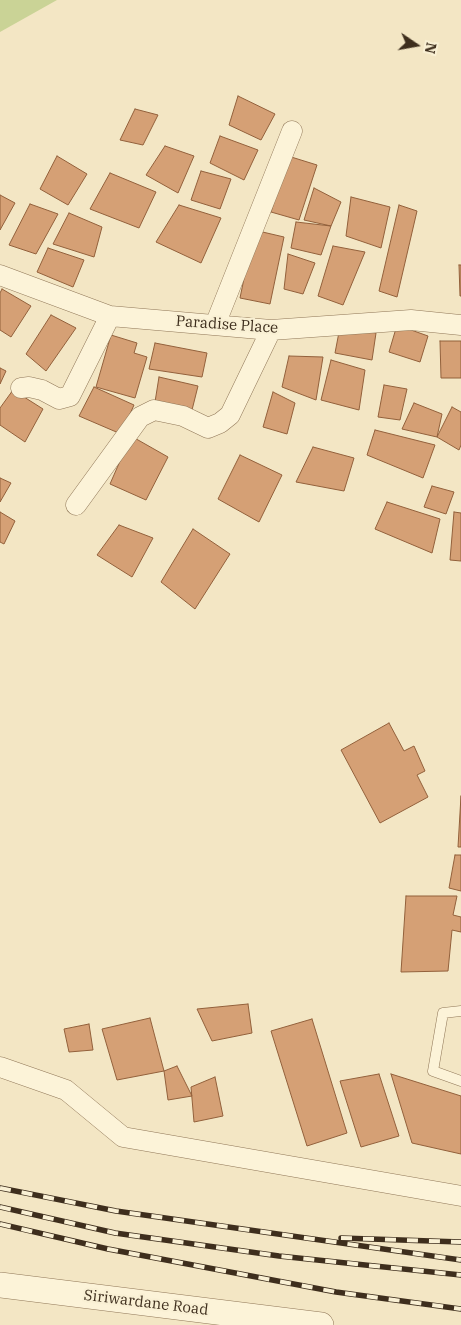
<!DOCTYPE html>
<html>
<head>
<meta charset="utf-8">
<style>
	body { margin:0 }
	#map { position:relative; width:461px; height:1325px; overflow:hidden; background:#f3e6c4; font-family:"IBM Plex Serif",serif }
	canvas { display:block }
	.north { position:absolute; left:391px; top:20px; width:50px; height:50px; -webkit-text-stroke:4px #f9f0d4; paint-order:stroke; rotate:102deg; font-size:14px; font-weight:700; line-height:20px; text-align:center; color:#3e2e1d }
	.north::after { content:''; display:block; margin:auto; width:18px; height:22px; background:#3e2e1d; clip-path:polygon(50% 0,100% 100%,50% 72%,0 100%) }
</style>
</head>
<body>
<div id="map">
<canvas width="461" height="1325"></canvas>
<div class="north">N</div>
</div>
<script>
const c = document.querySelector('canvas').getContext('2d');
c.lineJoin = 'round';
function fillPath(path, color) {
  c.fillStyle = color;
  c.fill(path, 'evenodd');
}
function toPath(rows) {
  const path = new Path2D();
  for (const r of rows) {
    path.moveTo(r[0], r[1]);
    for (let i = 2; i < r.length; i += 2) path.lineTo(r[i], r[i + 1]);
  }
  return path;
}
function strokePath(path, color, width, dash) {
  c.strokeStyle = color;
  c.lineWidth = width;
  c.lineCap = dash ? 'butt' : 'round';
  c.setLineDash(dash || []);
  c.stroke(path);
}
function label(font, color, halo, rows, align = 'center') {
  c.font = font + ' "IBM Plex Serif",serif';
  c.lineWidth = 4.5;
  c.setLineDash([]);
  c.textBaseline = 'middle';
  c.strokeStyle = halo;
  c.fillStyle = color;
  for (const [text, x, y, turn = 0] of rows) {
    c.save();
    c.translate(x, y);
    c.rotate((+turn || 0) * Math.PI / 180);
    c.textAlign = isNaN(turn) ? turn : align;
    if (halo) c.strokeText(text, 0, 0);
    c.fillText(text, 0, 0);
    c.restore();
  }
}
fillPath(toPath([
	[0,0,57,0,0,32]
]), '#cad396');
const building = toPath([
	[238,96,275,114,261,140,229,125,238,96],
	[135,109,158,115,143,145,120,140,135,109],
	[220,136,258,150,244,180,210,163,220,136],
	[165,146,194,156,178,193,146,175,165,146],
	[57,156,87,174,68,205,40,189,57,156],
	[288,156,317,165,299,220,271,212,288,156],
	[201,171,231,179,220,209,191,200,201,171],
	[110,173,156,192,139,228,90,209,110,173],
	[314,188,341,202,331,226,304,220,314,188],
	[0,195,15,203,0,230,0,195],
	[351,197,390,207,381,248,346,236,351,197],
	[30,204,58,214,36,254,9,245,30,204],
	[179,205,221,218,201,263,156,242,179,205],
	[399,205,417,211,397,297,379,291,399,205],
	[69,213,102,227,94,257,53,244,69,213],
	[296,222,331,226,321,255,291,248,296,222],
	[254,230,284,237,270,304,240,298,254,230],
	[333,246,365,252,343,305,318,296,333,246],
	[48,248,84,260,73,287,37,272,48,248],
	[288,254,315,263,303,294,284,289,288,254],
	[459,265,461,265,461,296,460,296,459,265],
	[2,289,31,306,11,337,0,330,0,293,2,289],
	[51,315,76,328,46,371,26,354,51,315],
	[397,325,428,336,420,362,389,352,397,325],
	[340,327,376,333,372,360,335,353,340,327],
	[111,335,137,343,134,353,147,357,135,398,96,387,111,335],
	[440,341,461,341,461,378,441,378,440,341],
	[155,343,207,353,202,377,149,369,155,343],
	[289,356,323,357,316,400,282,387,289,356],
	[331,360,365,370,359,410,321,400,331,360],
	[0,368,6,371,0,384,0,368],
	[159,377,198,386,192,410,155,402,159,377],
	[384,385,407,389,400,420,378,417,384,385],
	[94,387,134,405,121,434,79,416,94,387],
	[13,390,43,409,25,442,0,425,0,408,13,390],
	[273,392,295,403,287,434,263,427,273,392],
	[414,403,442,414,437,437,402,429,414,403],
	[452,407,461,412,461,445,459,450,437,437,452,407],
	[375,430,435,445,423,478,367,455,375,430],
	[131,436,168,457,146,500,110,484,131,436],
	[313,447,354,458,344,491,296,482,313,447],
	[240,455,282,475,259,522,218,499,240,455],
	[0,478,11,483,0,502,0,478],
	[432,486,454,492,446,514,424,507,432,486],
	[387,502,440,519,432,553,375,529,387,502],
	[0,512,15,521,4,544,0,542,0,512],
	[454,512,461,513,461,561,450,560,454,512],
	[119,525,153,538,132,577,97,555,119,525],
	[193,529,230,554,195,609,161,582,193,529],
	[389,723,404,751,414,746,425,771,417,775,428,797,380,823,341,750,389,723],
	[461,796,461,847,458,847,461,796],
	[455,855,461,855,461,891,449,888,455,855],
	[406,896,457,896,453,915,461,917,461,932,452,930,448,971,401,972,406,896],
	[248,1004,252,1033,212,1041,197,1009,248,1004],
	[150,1018,164,1071,117,1080,102,1029,150,1018],
	[312,1019,347,1133,307,1146,271,1031,312,1019],
	[89,1024,93,1050,69,1052,64,1029,89,1024],
	[177,1066,192,1096,168,1100,164,1071,177,1066],
	[379,1074,399,1136,361,1147,340,1081,379,1074],
	[391,1074,461,1096,461,1154,412,1143,391,1074],
	[215,1077,223,1116,194,1122,191,1087,215,1077]
]);
fillPath(building, '#d5a075');
strokePath(building, '#92603b', 1);
const service = toPath([
	[461,1011,443,1013,433,1071,461,1081]
]);
const minor = toPath([
	[0,275,110,316,271,330,411,320,461,325],
	[215,325,292,131],
	[21,388,29,387,42,390,59,399,70,396,110,316],
	[76,505,140,417,154,410,183,416,208,428,220,423,230,415,271,330],
	[0,1067,66,1090,123,1137,461,1196]
]);
const tertiary = toPath([
	[0,1285,321,1325]
]);
strokePath(service, '#907758', 11);
strokePath(minor, '#907758', 21);
strokePath(tertiary, '#907758', 26);
strokePath(service, '#fcf3d8', 10);
strokePath(minor, '#fcf3d8', 20);
strokePath(tertiary, '#fcf3d8', 25);
const rail = toPath([
	[0,1188,116,1211,461,1260],
	[0,1207,115,1233,279,1256,461,1275],
	[0,1224,108,1249,336,1292,461,1309],
	[341,1238,461,1242]
]);
strokePath(rail, '#3e2e1d', 5.5);
strokePath(rail, '#f9f0d4', 4, [11]);
label('15px', '#3e2e1d', '#f9f0d4', [
	["Paradise Place",227,325,4],
	["Siriwardane Road",146,1303,7]
]);
</script>
</body>
</html>
